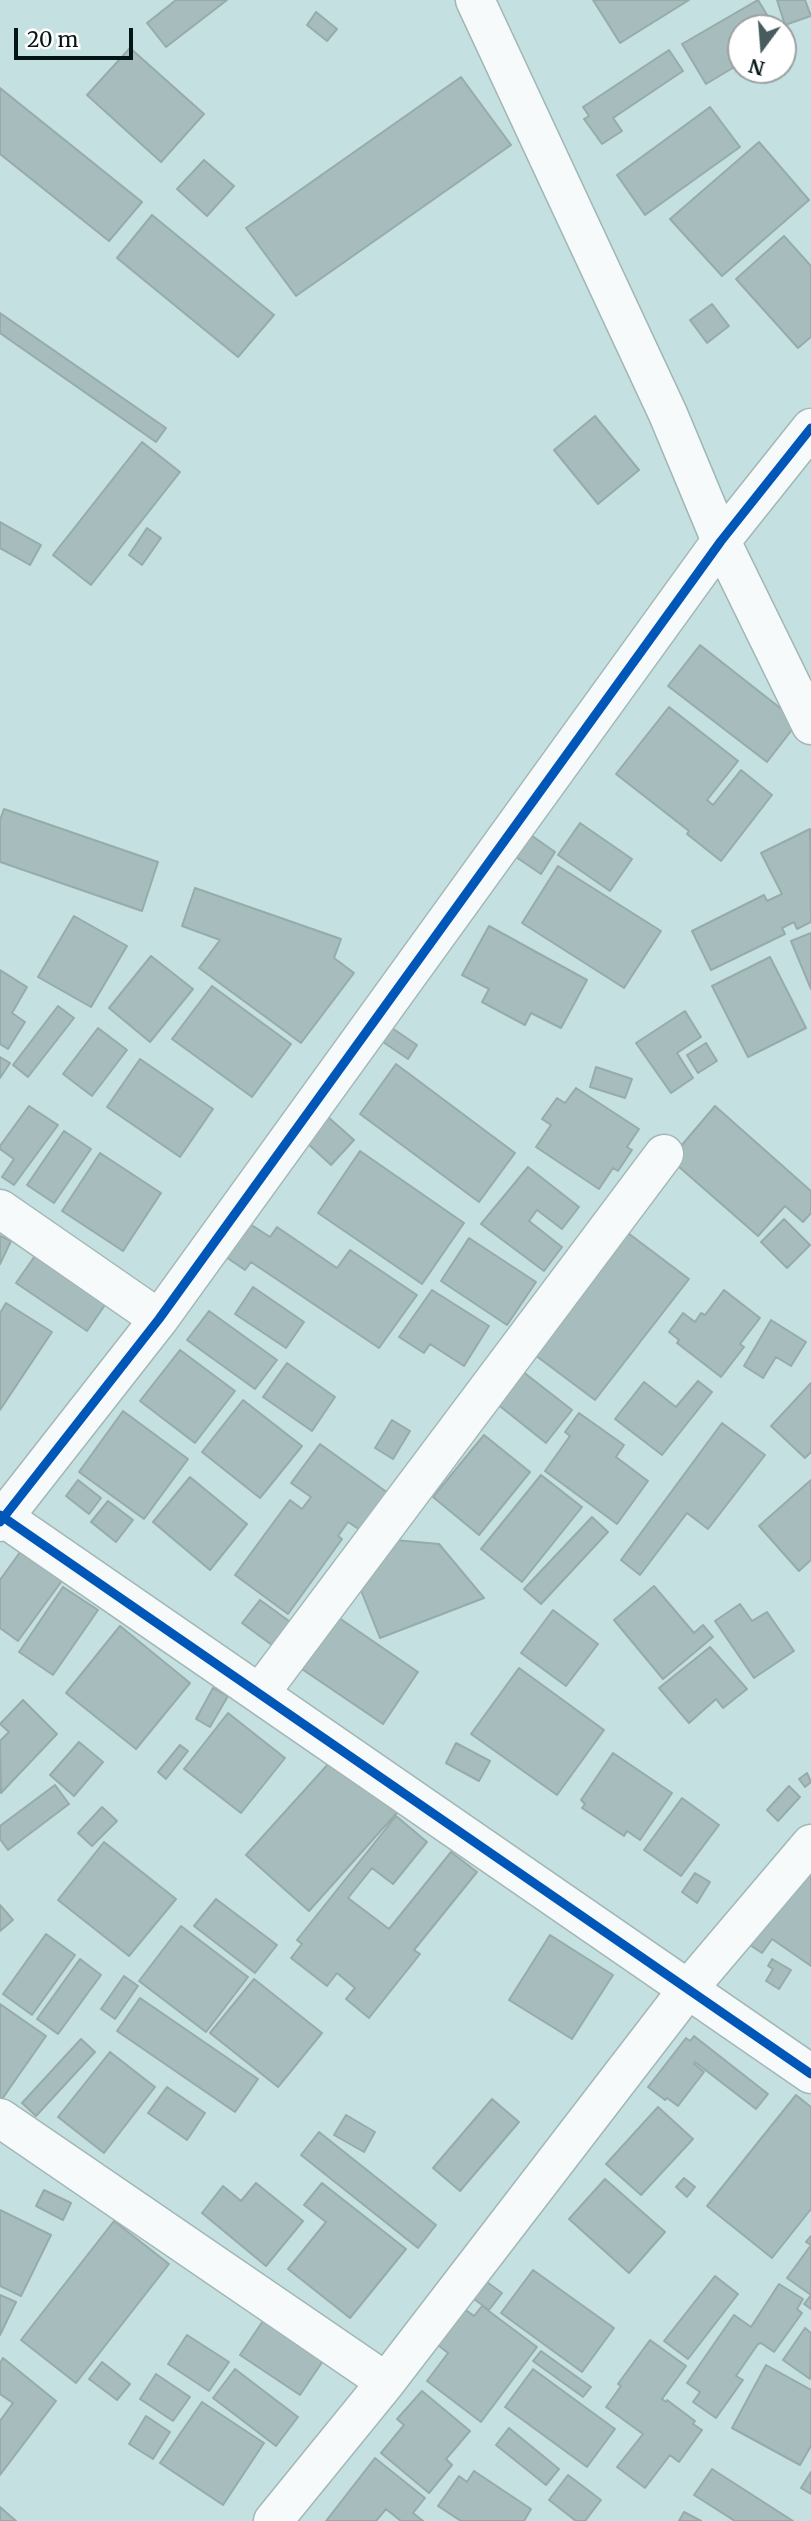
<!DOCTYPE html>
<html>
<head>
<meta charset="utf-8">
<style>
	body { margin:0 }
	#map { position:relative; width:811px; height:2521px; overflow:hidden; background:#c5e0e0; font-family:Merriweather,serif }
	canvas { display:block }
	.north { position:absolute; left:727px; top:14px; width:70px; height:70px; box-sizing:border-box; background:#fff; border:2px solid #9ba1a2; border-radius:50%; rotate:196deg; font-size:19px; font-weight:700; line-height:28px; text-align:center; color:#041516 }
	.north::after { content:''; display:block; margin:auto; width:24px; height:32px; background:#485c5d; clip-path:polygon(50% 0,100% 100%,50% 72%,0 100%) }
	.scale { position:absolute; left:14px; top:28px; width:119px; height:32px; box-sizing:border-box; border:4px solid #041516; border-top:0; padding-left:9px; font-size:21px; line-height:24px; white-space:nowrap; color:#041516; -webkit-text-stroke:5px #fff; paint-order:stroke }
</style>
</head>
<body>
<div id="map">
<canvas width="811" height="2521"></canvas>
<div class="north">N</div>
<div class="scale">20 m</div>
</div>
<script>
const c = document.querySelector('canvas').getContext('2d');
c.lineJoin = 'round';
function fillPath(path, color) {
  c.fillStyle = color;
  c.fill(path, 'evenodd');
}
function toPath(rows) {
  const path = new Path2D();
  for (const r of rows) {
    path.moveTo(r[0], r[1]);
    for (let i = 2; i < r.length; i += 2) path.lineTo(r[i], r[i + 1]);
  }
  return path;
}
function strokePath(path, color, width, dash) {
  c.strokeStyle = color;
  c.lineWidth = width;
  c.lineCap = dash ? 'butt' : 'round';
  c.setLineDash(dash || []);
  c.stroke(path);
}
const building = toPath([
	[176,0,227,0,166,47,147,23,176,0],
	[593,0,689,0,620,43,593,0],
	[758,0,775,28,741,28,741,63,706,84,682,44,758,0],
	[777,0,805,0,811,16,785,25,777,0],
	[316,12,337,29,327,41,307,25,316,12],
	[130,48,204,114,161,162,87,95,130,48],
	[669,50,683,71,613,118,622,131,602,144,584,119,589,116,583,107,669,50],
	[461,77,511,145,296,296,246,228,461,77],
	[0,88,142,202,109,241,0,154,0,88],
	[710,107,740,147,645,215,617,175,710,107],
	[759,142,809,200,722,276,670,219,759,142],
	[204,160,234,186,207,216,177,189,204,160],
	[152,215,274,315,238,357,117,258,152,215],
	[784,236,811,266,811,337,798,348,736,279,784,236],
	[712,304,729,326,707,343,690,320,712,304],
	[0,313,166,428,156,442,0,333,0,313],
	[595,416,639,470,598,504,554,450,595,416],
	[142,442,180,472,91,585,53,555,142,442],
	[0,522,41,545,30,565,0,548,0,522],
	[147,528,161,538,142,565,129,555,147,528],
	[700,645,798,722,767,762,668,686,700,645],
	[669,707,738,761,707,800,713,805,741,770,772,795,721,861,687,834,689,831,616,774,669,707],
	[4,809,158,862,142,911,0,862,0,820,4,809],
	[580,823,632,859,610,891,558,855,580,823],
	[810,829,811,922,797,929,794,922,782,928,785,934,711,970,692,931,764,895,767,901,782,894,761,853,810,829],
	[528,833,555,852,541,874,513,855,528,833],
	[558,866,661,931,624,988,522,923,558,866],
	[195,888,341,939,334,958,354,973,301,1043,199,968,220,940,182,926,195,888],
	[74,916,127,946,91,1007,38,977,74,916],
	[489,926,587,980,561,1028,531,1013,525,1025,482,1002,489,989,462,975,489,926],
	[811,933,811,989,791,941,811,933],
	[151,956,193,989,150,1042,109,1008,151,956],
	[770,957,806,1028,748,1057,712,986,770,957],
	[0,970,27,987,12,1013,25,1022,8,1049,0,1044,0,970],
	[212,986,291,1044,252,1097,172,1039,212,986],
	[58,1006,74,1018,28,1077,13,1065,58,1006],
	[685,1011,701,1037,677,1053,693,1078,671,1093,636,1043,685,1011],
	[98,1028,127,1050,92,1096,63,1074,98,1028],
	[392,1028,417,1045,408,1059,383,1042,392,1028],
	[706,1043,717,1061,698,1073,687,1055,706,1043],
	[0,1057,10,1063,0,1078,0,1057],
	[140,1059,213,1109,180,1157,107,1107,140,1059],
	[396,1064,515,1153,479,1202,360,1114,396,1064],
	[596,1067,632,1079,625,1098,590,1087,596,1067],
	[576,1088,639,1129,627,1147,632,1150,618,1171,613,1168,599,1189,536,1147,551,1125,542,1119,557,1098,565,1103,576,1088],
	[29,1106,58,1125,14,1185,2,1177,14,1159,0,1149,0,1146,29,1106],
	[715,1106,811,1191,811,1213,803,1222,785,1206,758,1236,670,1159,715,1106],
	[328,1117,354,1140,331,1165,306,1142,328,1117],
	[64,1131,91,1149,54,1203,27,1185,64,1131],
	[360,1151,464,1223,422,1284,318,1213,360,1151],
	[100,1153,161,1193,123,1251,62,1211,100,1153],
	[528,1167,579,1207,562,1229,537,1210,529,1221,562,1247,544,1271,481,1224,528,1167],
	[784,1219,810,1245,787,1268,761,1242,784,1219],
	[247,1222,270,1237,277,1227,337,1268,350,1250,417,1295,379,1348,251,1262,245,1270,223,1255,247,1222],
	[628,1233,689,1279,595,1400,535,1355,628,1233],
	[0,1236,11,1241,0,1264,0,1236],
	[469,1238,536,1282,507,1325,441,1281,469,1238],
	[37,1253,107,1302,87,1331,16,1283,37,1253],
	[253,1287,304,1322,286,1348,235,1314,253,1287],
	[432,1290,489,1326,464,1366,430,1344,424,1353,399,1337,432,1290],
	[724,1290,760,1318,740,1344,744,1347,721,1377,677,1343,679,1340,669,1332,683,1313,695,1322,701,1313,705,1315,724,1290],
	[6,1303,52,1332,0,1410,0,1313,6,1303],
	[209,1311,277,1360,255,1389,187,1340,209,1311],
	[771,1320,806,1342,791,1366,776,1357,763,1378,744,1366,771,1320],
	[180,1350,235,1391,195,1443,140,1401,180,1350],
	[287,1363,335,1397,312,1431,263,1397,287,1363],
	[522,1371,572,1410,546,1443,496,1403,522,1371],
	[698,1381,712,1392,662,1455,615,1419,644,1382,676,1407,698,1381],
	[811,1383,811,1452,805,1458,771,1426,811,1383],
	[243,1400,302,1446,260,1498,202,1452,243,1400],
	[123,1411,188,1459,144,1519,79,1472,123,1411],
	[579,1413,624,1445,616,1457,648,1481,617,1524,545,1471,570,1436,565,1432,579,1413],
	[392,1420,410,1431,393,1459,375,1448,392,1420],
	[722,1423,765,1455,708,1529,687,1513,640,1575,621,1560,722,1423],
	[484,1435,530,1472,479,1535,433,1497,484,1435],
	[320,1444,388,1493,360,1530,348,1522,338,1536,342,1539,288,1614,235,1575,290,1500,302,1509,311,1497,291,1483,320,1444],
	[541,1475,582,1507,522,1582,481,1549,541,1475],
	[190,1477,247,1524,210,1570,153,1522,190,1477],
	[78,1480,101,1498,89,1514,66,1496,78,1480],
	[811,1480,811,1560,799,1571,759,1526,811,1480],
	[108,1501,133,1520,116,1542,91,1522,108,1501],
	[592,1517,608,1532,541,1604,524,1589,592,1517],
	[395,1540,439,1544,484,1598,380,1638,354,1573,395,1540],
	[23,1548,64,1578,18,1641,0,1628,0,1580,23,1548],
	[654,1586,694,1633,703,1625,713,1637,663,1679,614,1620,654,1586],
	[63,1587,98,1610,53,1675,19,1652,63,1587],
	[260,1600,293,1624,276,1648,242,1623,260,1600],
	[740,1604,752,1621,767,1612,794,1651,754,1678,715,1621,740,1604],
	[553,1610,598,1644,566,1686,521,1653,553,1610],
	[329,1611,418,1672,383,1724,293,1663,329,1611],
	[120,1626,190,1683,136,1749,66,1693,120,1626],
	[710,1647,747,1689,723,1708,716,1699,689,1723,659,1688,710,1647],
	[519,1668,604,1730,557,1795,471,1734,519,1668],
	[213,1688,228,1696,210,1727,196,1719,213,1688],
	[23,1700,57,1734,1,1793,0,1741,9,1732,0,1724,23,1700],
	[228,1713,285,1758,241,1813,184,1769,228,1713],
	[79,1742,103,1762,74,1796,50,1775,79,1742],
	[456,1743,490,1761,479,1781,446,1763,456,1743],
	[180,1745,188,1751,166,1779,158,1772,180,1745],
	[339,1752,402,1807,309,1911,246,1855,339,1752],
	[613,1753,672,1793,640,1840,627,1831,624,1836,582,1808,585,1804,581,1800,613,1753],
	[807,1773,811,1782,805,1787,799,1779,807,1773],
	[55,1785,69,1804,8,1850,0,1839,0,1826,55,1785],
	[789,1786,800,1797,778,1821,767,1810,789,1786],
	[682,1798,719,1825,681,1876,644,1850,682,1798],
	[102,1807,117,1821,92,1846,78,1833,102,1807],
	[396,1816,427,1842,393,1884,372,1868,348,1898,389,1929,451,1852,477,1872,414,1950,420,1954,369,2018,346,1999,355,1988,337,1973,327,1986,291,1958,302,1944,297,1940,396,1816],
	[104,1842,176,1899,129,1956,58,1900,104,1842],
	[811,1852,811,1966,772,1939,762,1953,744,1941,811,1852],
	[695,1873,710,1882,697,1903,682,1892,695,1873],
	[216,1899,277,1945,255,1973,194,1926,216,1899],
	[0,1905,13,1920,0,1931,0,1905],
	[181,1926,248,1977,206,2032,139,1981,181,1926],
	[46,1934,75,1955,32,2015,3,1994,46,1934],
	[550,1935,613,1975,572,2039,509,2000,550,1935],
	[80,1959,101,1975,58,2034,37,2019,80,1959],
	[772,1959,791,1970,779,1989,766,1981,773,1969,768,1966,772,1959],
	[124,1976,138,1986,115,2019,101,2009,124,1976],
	[254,1979,322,2033,278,2087,210,2033,254,1979],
	[140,1998,258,2079,235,2112,117,2031,140,1998],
	[0,2004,46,2036,0,2102,0,2004],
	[694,2036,768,2094,756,2109,695,2062,694,2064,704,2072,678,2106,667,2098,665,2100,648,2087,686,2038,690,2041,694,2036],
	[81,2039,95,2052,36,2116,22,2103,81,2039],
	[110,2052,155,2087,104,2153,58,2117,110,2052],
	[167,2087,205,2113,187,2140,148,2113,167,2087],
	[796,2095,811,2107,811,2209,772,2258,707,2206,796,2095],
	[492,2099,519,2122,460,2191,433,2168,492,2099],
	[658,2107,693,2139,641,2195,606,2164,658,2107],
	[346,2115,375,2132,364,2152,334,2135,346,2115],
	[319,2132,436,2225,418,2248,301,2155,319,2132],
	[684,2178,695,2187,687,2197,676,2187,684,2178],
	[605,2179,665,2232,629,2273,569,2219,605,2179],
	[256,2183,303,2221,266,2266,202,2213,223,2186,241,2201,256,2183],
	[322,2183,406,2249,350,2318,288,2269,326,2222,304,2205,322,2183],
	[44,2190,71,2203,63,2220,36,2206,44,2190],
	[0,2210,51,2235,21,2296,0,2286,0,2210],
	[114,2221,169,2264,76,2383,21,2340,114,2221],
	[811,2236,811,2309,804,2304,811,2295,787,2278,811,2245,806,2242,811,2236],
	[533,2270,614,2328,582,2372,501,2313,533,2270],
	[715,2276,738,2294,688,2359,664,2341,715,2276],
	[480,2277,502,2293,489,2310,467,2294,480,2277],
	[779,2284,803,2299,797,2309,802,2313,774,2352,761,2343,758,2344,736,2376,743,2380,716,2418,693,2402,700,2392,687,2383,734,2315,751,2327,779,2284],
	[0,2295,16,2302,0,2335,0,2295],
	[459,2305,474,2316,482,2306,537,2347,481,2422,427,2381,448,2353,433,2341,459,2305],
	[271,2309,331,2349,300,2395,240,2355,271,2309],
	[805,2328,811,2333,810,2379,783,2360,805,2328],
	[187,2335,229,2362,209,2391,168,2364,187,2335],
	[650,2340,686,2366,662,2399,666,2402,667,2400,695,2421,693,2424,702,2430,679,2462,670,2455,645,2488,617,2467,643,2434,606,2407,621,2386,618,2384,650,2340],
	[541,2351,591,2387,583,2397,533,2361,541,2351],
	[3,2358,56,2401,0,2475,0,2421,13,2403,0,2394,0,2363,3,2358],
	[102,2362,130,2384,117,2400,89,2379,102,2362],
	[766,2365,811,2390,811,2446,800,2465,732,2428,766,2365],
	[235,2369,298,2417,276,2446,213,2398,235,2369],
	[533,2369,615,2429,587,2467,505,2407,533,2369],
	[156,2374,190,2397,173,2421,140,2399,156,2374],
	[422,2391,470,2431,446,2459,452,2465,429,2493,381,2453,404,2425,397,2419,422,2391],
	[202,2402,264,2443,223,2505,160,2463,202,2402],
	[146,2416,170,2432,153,2459,129,2444,146,2416],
	[509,2428,559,2469,546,2485,496,2445,509,2428],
	[375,2458,425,2498,413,2513,423,2521,401,2521,386,2509,376,2521,326,2521,375,2458],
	[712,2469,793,2521,735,2521,694,2495,712,2469],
	[474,2471,531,2509,524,2521,461,2521,438,2506,459,2476,467,2482,474,2471],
	[811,2472,811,2494,801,2488,811,2472],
	[568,2475,601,2500,585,2521,576,2521,549,2500,568,2475],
	[0,2507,16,2521,0,2521,0,2507],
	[684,2512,701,2521,679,2521,684,2512]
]);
fillPath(building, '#a7bcbc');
strokePath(building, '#97abab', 2);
const minor = toPath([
	[0,1209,159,1319],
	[0,1522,159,1319,721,541,811,428],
	[260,1693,664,1154],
	[0,2118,386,2382],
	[273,2521,386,2382,688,1989,811,1844]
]);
const tertiary = toPath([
	[475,0,668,414,721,541,811,725],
	[0,1515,811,2074]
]);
strokePath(minor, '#a2b7b7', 41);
strokePath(tertiary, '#a2b7b7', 41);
strokePath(minor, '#f6fafa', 38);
strokePath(tertiary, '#f6fafa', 38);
strokePath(toPath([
	[0,1515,811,2074],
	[0,1522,159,1319,721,541,811,428]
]), '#0057b8', 9);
</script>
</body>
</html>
